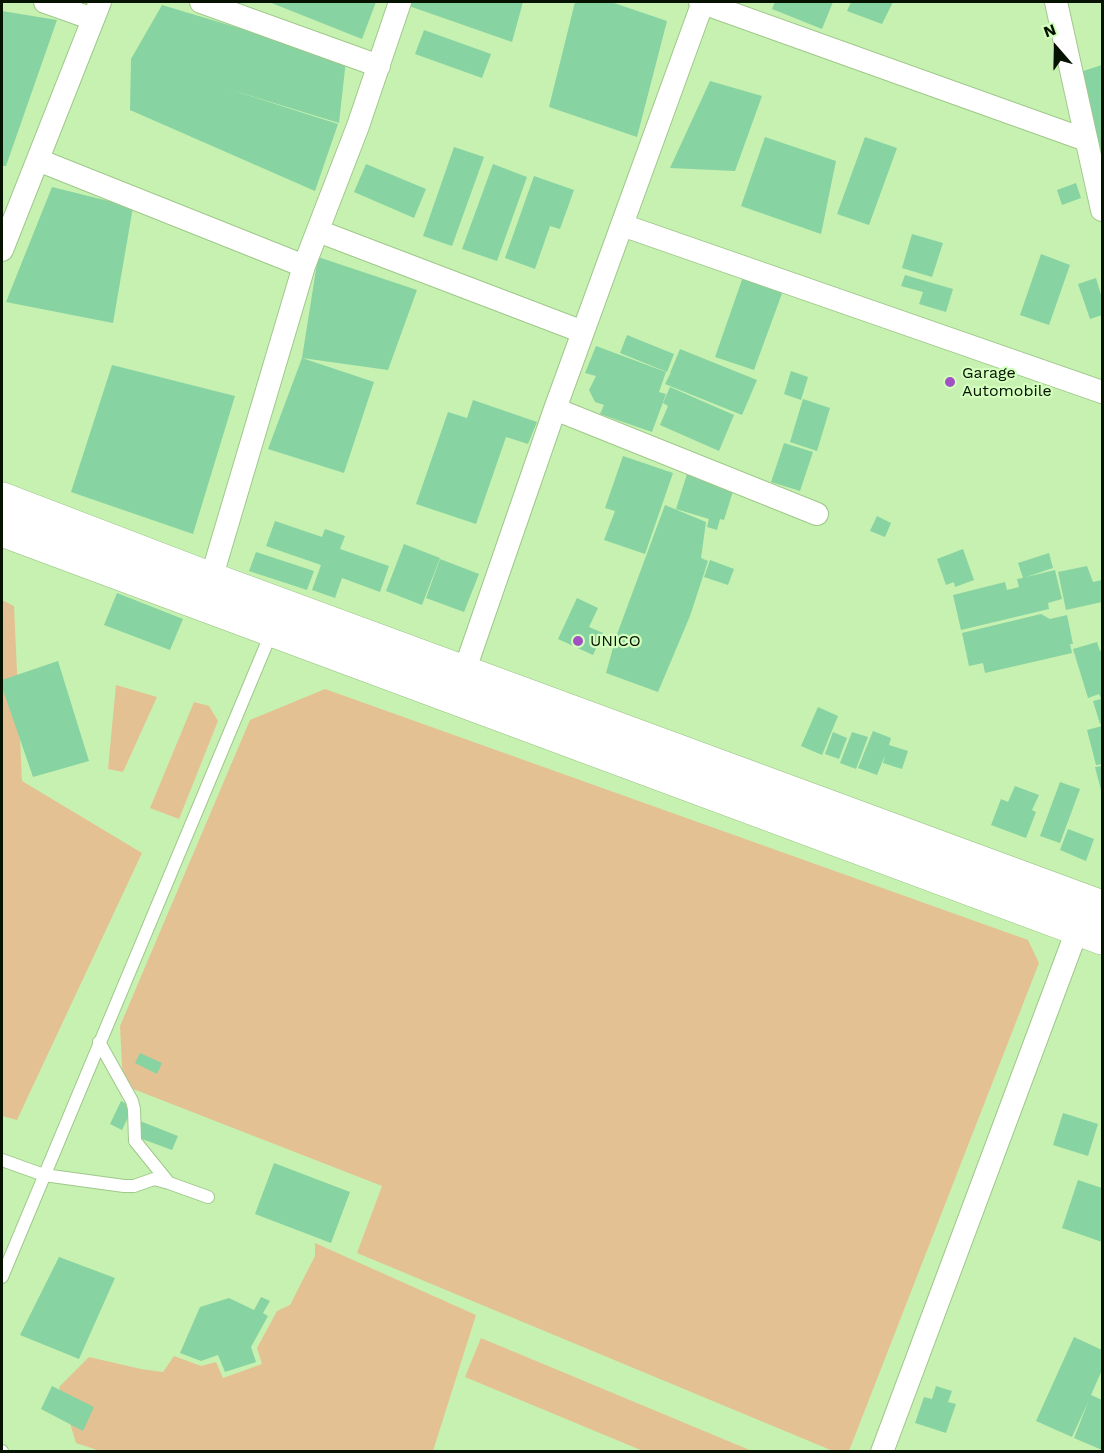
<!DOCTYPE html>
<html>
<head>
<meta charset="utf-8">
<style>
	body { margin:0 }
	#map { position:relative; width:1104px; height:1453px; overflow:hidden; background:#c7f1b1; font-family:"Work Sans",sans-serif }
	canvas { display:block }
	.frame { position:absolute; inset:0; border:3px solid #051300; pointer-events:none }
	.north { position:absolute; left:1026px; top:18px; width:60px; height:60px; -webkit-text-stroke:4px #d4ffbe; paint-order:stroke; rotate:340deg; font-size:16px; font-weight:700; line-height:24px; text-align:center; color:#051300 }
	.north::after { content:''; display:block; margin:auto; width:21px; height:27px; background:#051300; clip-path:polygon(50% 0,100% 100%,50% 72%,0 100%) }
</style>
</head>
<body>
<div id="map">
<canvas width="1104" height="1453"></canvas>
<div class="frame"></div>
<div class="north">N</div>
</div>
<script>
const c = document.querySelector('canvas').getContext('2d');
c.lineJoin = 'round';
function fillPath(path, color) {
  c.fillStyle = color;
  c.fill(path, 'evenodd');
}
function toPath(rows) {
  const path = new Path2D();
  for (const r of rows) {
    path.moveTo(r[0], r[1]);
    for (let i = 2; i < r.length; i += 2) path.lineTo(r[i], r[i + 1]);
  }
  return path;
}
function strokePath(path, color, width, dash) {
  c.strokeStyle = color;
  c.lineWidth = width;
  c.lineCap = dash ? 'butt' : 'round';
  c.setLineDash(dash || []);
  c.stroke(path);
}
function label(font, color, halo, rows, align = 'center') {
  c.font = font + ' "Work Sans",sans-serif';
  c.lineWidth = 4.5;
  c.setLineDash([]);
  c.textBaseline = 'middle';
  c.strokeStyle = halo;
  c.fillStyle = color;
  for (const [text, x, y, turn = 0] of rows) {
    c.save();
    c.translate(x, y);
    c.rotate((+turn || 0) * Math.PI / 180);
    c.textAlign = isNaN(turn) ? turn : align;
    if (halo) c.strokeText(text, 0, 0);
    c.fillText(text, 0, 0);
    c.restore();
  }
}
fillPath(toPath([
	[2,600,14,606,22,781,142,853,17,1120,2,1116],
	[116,685,157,697,123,772,108,769],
	[325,689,1028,940,1039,963,849,1451,833,1451,357,1253,382,1186,123,1085,120,1026,250,720],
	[194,702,209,706,218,721,179,819,150,808],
	[315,1243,476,1315,433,1451,100,1451,76,1443,59,1387,89,1357,141,1369,163,1372,174,1356,201,1366,216,1362,223,1378,262,1364,257,1348,277,1311,290,1305,315,1256],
	[481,1338,752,1451,643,1451,465,1377]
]), '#e4c193');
fillPath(toPath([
	[269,2,376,2,362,39],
	[411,2,523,2,512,42,409,6],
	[575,2,611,2,667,21,637,137,549,107],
	[775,2,833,2,822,29,772,9],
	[851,2,893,2,882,24,847,11],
	[162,5,346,60,339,123,225,88,338,124,315,191,130,110,131,59],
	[2,11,57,20,6,166,2,166],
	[424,30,491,54,482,78,415,54],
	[1102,65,1102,153,1080,72],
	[710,81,762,96,735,171,670,168],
	[765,137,836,161,821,234,741,206],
	[865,137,897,148,869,225,837,214],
	[454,147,484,157,452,246,423,236],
	[366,164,426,189,414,218,354,192],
	[493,164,527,177,497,261,462,249],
	[534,176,574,190,560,229,550,226,535,269,505,258],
	[1076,183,1081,198,1062,205,1057,190],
	[52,187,133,207,113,323,6,302],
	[912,234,943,243,932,277,902,268],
	[1041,254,1070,265,1049,325,1020,315],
	[318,257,417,290,388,370,302,358],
	[744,274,784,288,754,370,715,357],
	[905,275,953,289,946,312,919,304,923,292,901,286],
	[1096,278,1102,298,1102,315,1090,319,1078,284],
	[627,335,674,354,667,372,620,353],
	[596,346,666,372,659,392,666,394,652,432,600,414,604,405,595,402,589,390,596,376,585,373],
	[680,349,757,380,742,415,665,384,670,374,671,374,670,373],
	[302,358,374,382,344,473,268,449],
	[112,365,235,396,193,534,71,492],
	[791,371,808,377,801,400,784,394],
	[670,387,734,415,719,451,660,425,668,406,663,403],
	[803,399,830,408,817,451,790,442],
	[473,400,537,422,528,444,506,437,476,524,416,504,448,412,467,418],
	[784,443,813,452,800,491,771,482],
	[623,456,673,473,645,554,604,540,615,511,605,508],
	[687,474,734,488,724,520,720,519,717,530,707,527,709,519,676,509],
	[665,505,706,522,701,558,708,561,690,616,658,692,606,673,616,637],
	[877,516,891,523,885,537,870,531],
	[275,521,322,537,325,529,345,536,340,549,389,566,380,592,342,578,335,598,312,590,321,565,266,546],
	[404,544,440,558,422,605,386,591],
	[963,549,974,580,955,587,954,582,946,585,937,559],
	[256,552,314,571,307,590,249,571],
	[1049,553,1053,568,1026,577,1055,570,1062,599,1048,603,1049,609,961,630,953,595,1005,582,1007,590,1019,587,1017,579,1023,578,1018,563],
	[440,559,479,574,464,612,426,598],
	[710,560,734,569,728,585,704,577],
	[1087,566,1093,582,1102,580,1102,602,1066,610,1058,572],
	[117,593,183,619,170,650,104,625],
	[577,598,598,608,589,627,603,633,593,655,558,639],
	[1041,614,1050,619,1067,615,1073,644,1070,644,1072,653,985,673,983,663,969,666,962,633],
	[1097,642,1100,651,1102,650,1102,723,1100,724,1093,701,1101,699,1099,694,1088,698,1073,649],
	[58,661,89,761,33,777,2,687,2,680],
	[818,707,838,716,822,755,801,746],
	[1102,726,1102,764,1096,765,1087,730],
	[873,731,891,738,889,745,908,751,902,769,883,763,885,755,877,775,858,768],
	[833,732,847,738,839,759,825,754],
	[852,732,868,737,856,769,840,763],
	[1102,766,1102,794,1095,767],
	[1060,782,1080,789,1060,843,1040,836],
	[1015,786,1039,795,1032,810,1036,812,1026,838,991,825,1001,799,1008,802],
	[1068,829,1094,839,1086,861,1060,850],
	[140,1053,162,1063,157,1074,135,1063],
	[121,1101,133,1107,122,1130,110,1124],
	[1063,1113,1098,1124,1088,1156,1053,1145],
	[140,1121,178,1136,172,1150,134,1136],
	[274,1163,350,1192,331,1243,255,1214],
	[1078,1180,1102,1188,1102,1242,1062,1228],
	[59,1257,115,1278,79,1359,20,1335],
	[261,1297,270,1301,263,1313,268,1316,251,1347,256,1362,225,1372,218,1355,201,1361,180,1353,200,1307,229,1298,254,1310],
	[1074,1337,1102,1350,1102,1370,1091,1395,1102,1400,1102,1450,1074,1438,1089,1400,1072,1437,1036,1421],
	[52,1386,94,1407,83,1431,41,1409],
	[936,1386,952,1391,948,1402,956,1404,946,1433,915,1423,924,1397,932,1399]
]), '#87d3a2');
const service = toPath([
	[99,1042,132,1101,134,1109,135,1141,169,1183],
	[2,1160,44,1175,124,1186,134,1186,154,1179,169,1183,208,1197],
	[2,1277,272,631],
	[2,1451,2,1452]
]);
const minor = toPath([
	[45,2,93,19],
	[201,2,379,66],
	[700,2,1086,140],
	[1056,2,1102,210],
	[38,160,304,266],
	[622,225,1102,392],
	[318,231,583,332],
	[2,250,100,2],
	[555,409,817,514],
	[211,579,304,266,358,126,400,2],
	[464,672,555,409,703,2],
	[882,1452,1082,917]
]);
const secondary = toPath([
	[2,499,211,579,1102,907],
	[2,530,1102,938]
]);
strokePath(service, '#9fc88a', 14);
strokePath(minor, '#9fc88a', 24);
strokePath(secondary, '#9fc88a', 34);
strokePath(service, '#fff', 12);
strokePath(minor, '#fff', 22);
strokePath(secondary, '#fff', 33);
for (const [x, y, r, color] of [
	[950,382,6,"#a151c2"],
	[578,641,6,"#a151c2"]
]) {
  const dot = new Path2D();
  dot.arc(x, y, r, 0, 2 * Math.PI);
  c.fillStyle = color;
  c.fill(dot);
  strokePath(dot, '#d4ffbe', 2);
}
label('16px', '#051300', '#d4ffbe', [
	["Garage",962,373],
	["Automobile",962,391],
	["UNICO",590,641]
], 'left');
</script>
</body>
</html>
